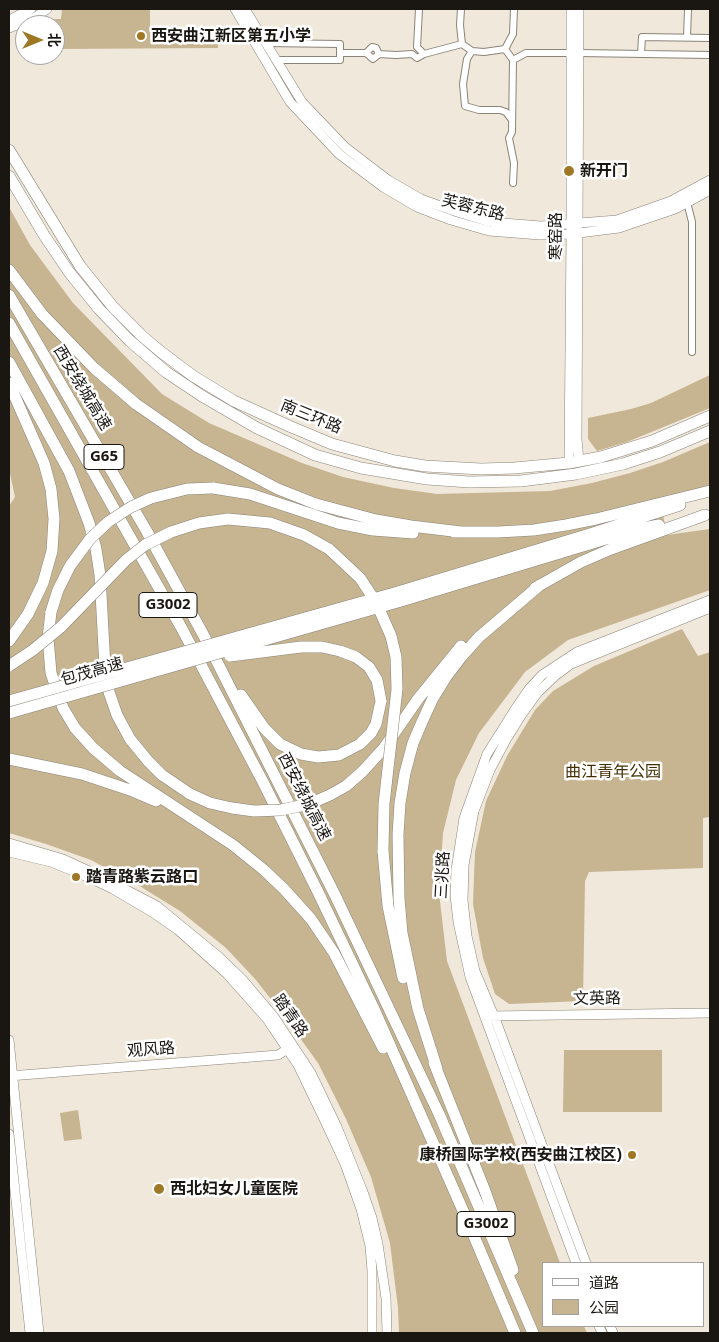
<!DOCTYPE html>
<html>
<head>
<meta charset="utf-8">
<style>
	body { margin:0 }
	#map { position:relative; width:719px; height:1342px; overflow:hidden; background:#f0e8db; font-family:"Open Sans","Noto Sans SC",sans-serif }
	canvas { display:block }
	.frame { position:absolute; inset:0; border:10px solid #1a1713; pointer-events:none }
	.legend { position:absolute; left:542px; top:1262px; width:162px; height:65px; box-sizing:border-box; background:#fff; border:1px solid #a3a2a1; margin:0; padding:6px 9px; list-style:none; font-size:15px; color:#1a1713 }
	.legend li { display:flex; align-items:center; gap:10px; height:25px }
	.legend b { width:25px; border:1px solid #a3a2a1 }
	.north { position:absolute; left:15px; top:15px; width:50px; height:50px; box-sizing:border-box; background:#fff; border:1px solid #a3a2a1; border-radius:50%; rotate:90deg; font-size:14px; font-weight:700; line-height:20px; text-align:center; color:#1a1713 }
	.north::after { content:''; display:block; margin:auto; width:18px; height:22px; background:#9e7824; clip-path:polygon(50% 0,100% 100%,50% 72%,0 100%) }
</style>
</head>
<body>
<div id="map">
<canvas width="719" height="1342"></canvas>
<div class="frame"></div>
<ul class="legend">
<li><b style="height:6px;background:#fff"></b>道路</li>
<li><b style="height:14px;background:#c7b490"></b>公园</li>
</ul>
<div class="north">北</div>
</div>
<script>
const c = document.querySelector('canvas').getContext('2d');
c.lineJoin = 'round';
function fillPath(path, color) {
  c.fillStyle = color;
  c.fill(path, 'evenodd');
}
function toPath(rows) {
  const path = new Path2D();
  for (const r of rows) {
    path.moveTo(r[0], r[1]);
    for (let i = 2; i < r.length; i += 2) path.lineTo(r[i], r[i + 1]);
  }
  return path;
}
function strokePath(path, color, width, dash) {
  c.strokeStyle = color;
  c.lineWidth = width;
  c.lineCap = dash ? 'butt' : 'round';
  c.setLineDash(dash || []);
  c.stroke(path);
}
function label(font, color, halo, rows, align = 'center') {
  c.font = font + ' "Open Sans","Noto Sans SC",sans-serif';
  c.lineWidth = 5;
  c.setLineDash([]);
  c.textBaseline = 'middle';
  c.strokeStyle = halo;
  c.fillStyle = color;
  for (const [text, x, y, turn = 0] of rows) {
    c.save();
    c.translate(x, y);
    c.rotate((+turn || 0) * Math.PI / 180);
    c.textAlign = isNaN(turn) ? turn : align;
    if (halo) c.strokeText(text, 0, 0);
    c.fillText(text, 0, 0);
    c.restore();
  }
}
fillPath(toPath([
	[62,9,150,9,150,32,209,32,209,40,218,41,218,48,55,49,55,25,47,25,47,19,61,19],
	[9,207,30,245,73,303,162,394,209,423,302,463,343,477,394,488,437,494,550,491,592,483,630,473,663,462,710,442,710,489,660,500,667,535,710,529,710,590,568,640,525,672,479,733,456,780,443,833,439,893,447,961,560,1263,543,1263,543,1326,584,1326,587,1333,399,1333,398,1308,390,1243,371,1177,346,1119,318,1063,287,1020,256,980,226,948,180,911,138,885,91,860,46,844,9,833,9,506,15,497,9,469],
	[710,375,710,408,627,442,597,451,588,439,588,418,631,409,651,403],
	[682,629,698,656,710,652,710,817,703,818,703,868,589,872,585,881,583,1001,509,1004,495,994,483,958,473,904,475,852,486,801,507,756,535,710,553,691,594,666],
	[564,1050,662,1050,662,1112,563,1112],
	[78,1110,82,1139,64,1141,60,1113]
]), '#c7b490');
const street = toPath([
	[419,9,417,47,424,54],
	[461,9,460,25,462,44],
	[687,37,688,9],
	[265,43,340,44,340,53],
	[505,49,513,34,514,9],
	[472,51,467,59,463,84,465,106,479,110,500,110,506,112,512,120],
	[366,53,372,47,376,48,379,54],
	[579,53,710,55],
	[641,54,642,37,710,38],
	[275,60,340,60,340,53,366,53,373,59,379,54,396,55,412,54,417,58,424,54,462,44,472,51,484,52,505,49,513,60,526,53,571,53],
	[513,60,512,132,509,138,514,163,513,183],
	[687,202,692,222,692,352]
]);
const secondary = toPath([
	[235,9,290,102,339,154,383,187,417,207,451,220,489,231,540,235,571,234,619,228,675,209,710,190],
	[245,9,302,102,345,147,388,180,421,199,454,211,490,222,541,226,617,220,671,201,710,180],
	[579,9,577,439,579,461],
	[9,20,31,9],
	[9,28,36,17,47,9],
	[569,463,571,234,571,9],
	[9,843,63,859,98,875,157,906,218,956,242,979,274,1017,311,1073,337,1127,363,1192,372,1218,378,1244,386,1298,387,1333],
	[9,852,51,862,85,876,113,889,152,912,178,930,227,974,267,1019,298,1065,324,1119,345,1164,361,1209,370,1246,372,1271,372,1333],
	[488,1016,710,1013],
	[9,1040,39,1333],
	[9,1076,278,1055,291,1047],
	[9,1134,30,1333],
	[576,1263,470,977,458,922,455,895,456,870,464,818,487,754,516,708,529,689,542,675,577,652,710,600],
	[586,1263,496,1021,475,971,467,936,463,900,464,865,474,811,490,770,506,740,522,714,538,692,555,676,571,664,710,608],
	[599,1326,602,1333],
	[610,1326,613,1333]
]);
const highway = toPath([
	[9,150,80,266,113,307,142,336,161,352,193,376,234,401,289,426,332,444,395,461,425,466,481,469,514,468,569,463,601,457,652,441,710,416],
	[9,176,44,235,69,272,99,309,130,341,166,372,202,396,257,428,315,455,361,468,427,479,469,482,521,481,576,474,623,464,660,452,710,431],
	[9,270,42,314,94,368,136,404,198,447,278,489,316,504,376,520,411,526,461,532],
	[9,295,146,530,204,636,335,895,439,1114,533,1333],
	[9,323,181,627,263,782,318,892,374,1009,468,1222,515,1333],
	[9,362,69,471,89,523,96,549,100,575,105,667,109,692,117,715,130,739,148,761,162,775,190,794],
	[9,383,44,463,51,489,54,519,52,551,43,583,28,614,9,641],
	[213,488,250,494,338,523,373,530,413,533],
	[454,532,498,532,534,530,566,525,596,519,710,491],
	[535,588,581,562,611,549,705,515],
	[398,592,590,534,680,505],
	[401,601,639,529,659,525],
	[51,612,48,638,51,673,63,708,75,728,93,748,120,771,233,845,264,870,284,889,311,919,334,953,383,1048],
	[241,695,264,728,280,744,301,754,318,757,339,755,360,744,371,733,376,724,381,701],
	[9,759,82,774,130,790,156,801],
	[362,772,384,748,418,699,461,646],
	[383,851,388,906,403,978],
	[434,1063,485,1191,513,1270],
	[437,1069,418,1009,402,933,399,898,398,835,400,803,405,773,413,743,422,722,433,698,446,677,462,656,479,637,540,585]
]);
strokePath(street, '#8b8478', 8);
strokePath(secondary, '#8b8478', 10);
strokePath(highway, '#8b8478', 12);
strokePath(street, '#fff', 6);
strokePath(secondary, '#fff', 9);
strokePath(highway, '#fff', 11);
const highwayBridge = toPath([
	[51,612,58,590,70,566,90,539,108,522,131,507,151,498,187,489,213,488],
	[230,656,301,647,322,647,340,651,356,657,369,667,377,680,381,701],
	[9,666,33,650,61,627,126,560,145,545,171,532,199,523,228,519,270,523,304,535,329,549,360,578,376,602,391,636,396,657,397,689,384,804,383,851],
	[9,701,398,592],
	[9,713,401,601],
	[190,794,210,803,232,808,254,811,281,810,309,804,330,795,346,786,362,772]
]);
strokePath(highwayBridge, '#8b8478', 12, []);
strokePath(highwayBridge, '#fff', 11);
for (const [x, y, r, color] of [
	[141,36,5,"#9e7824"],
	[569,171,6,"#9e7824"],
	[76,877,5,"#9e7824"],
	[632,1155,5,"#9e7824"],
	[159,1189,6,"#9e7824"]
]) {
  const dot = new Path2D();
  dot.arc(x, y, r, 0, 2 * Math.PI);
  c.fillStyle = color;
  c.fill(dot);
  strokePath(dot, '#fff', 2);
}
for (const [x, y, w] of [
	[104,457,40],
	[168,605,58],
	[486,1224,58]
]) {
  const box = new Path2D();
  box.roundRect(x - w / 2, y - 12.5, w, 25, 4);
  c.fillStyle = '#fff';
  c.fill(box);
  strokePath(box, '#1a1713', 1);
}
label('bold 15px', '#1a1713', null, [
	["G65",104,457],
	["G3002",168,605],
	["G3002",486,1224]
]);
label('bold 16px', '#1a1713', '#fff', [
	["西安曲江新区第五小学",151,36],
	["新开门",580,171],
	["踏青路紫云路口",86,877],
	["康桥国际学校(西安曲江校区)",622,1155,"right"],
	["西北妇女儿童医院",170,1189]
], 'left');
label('16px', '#1a1713', '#fff', [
	["芙蓉东路",473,208,14],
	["寒窑路",556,236,-90],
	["西安绕城高速",82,388,59],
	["南三环路",311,417,22],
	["包茂高速",92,672,-16],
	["西安绕城高速",304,797,63],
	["三兆路",443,875,-87],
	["文英路",597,999,-1],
	["踏青路",290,1016,55],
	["观风路",151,1050,-4]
]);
label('16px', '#432e00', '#fff', [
	["曲江青年公园",613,772]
]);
</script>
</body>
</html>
